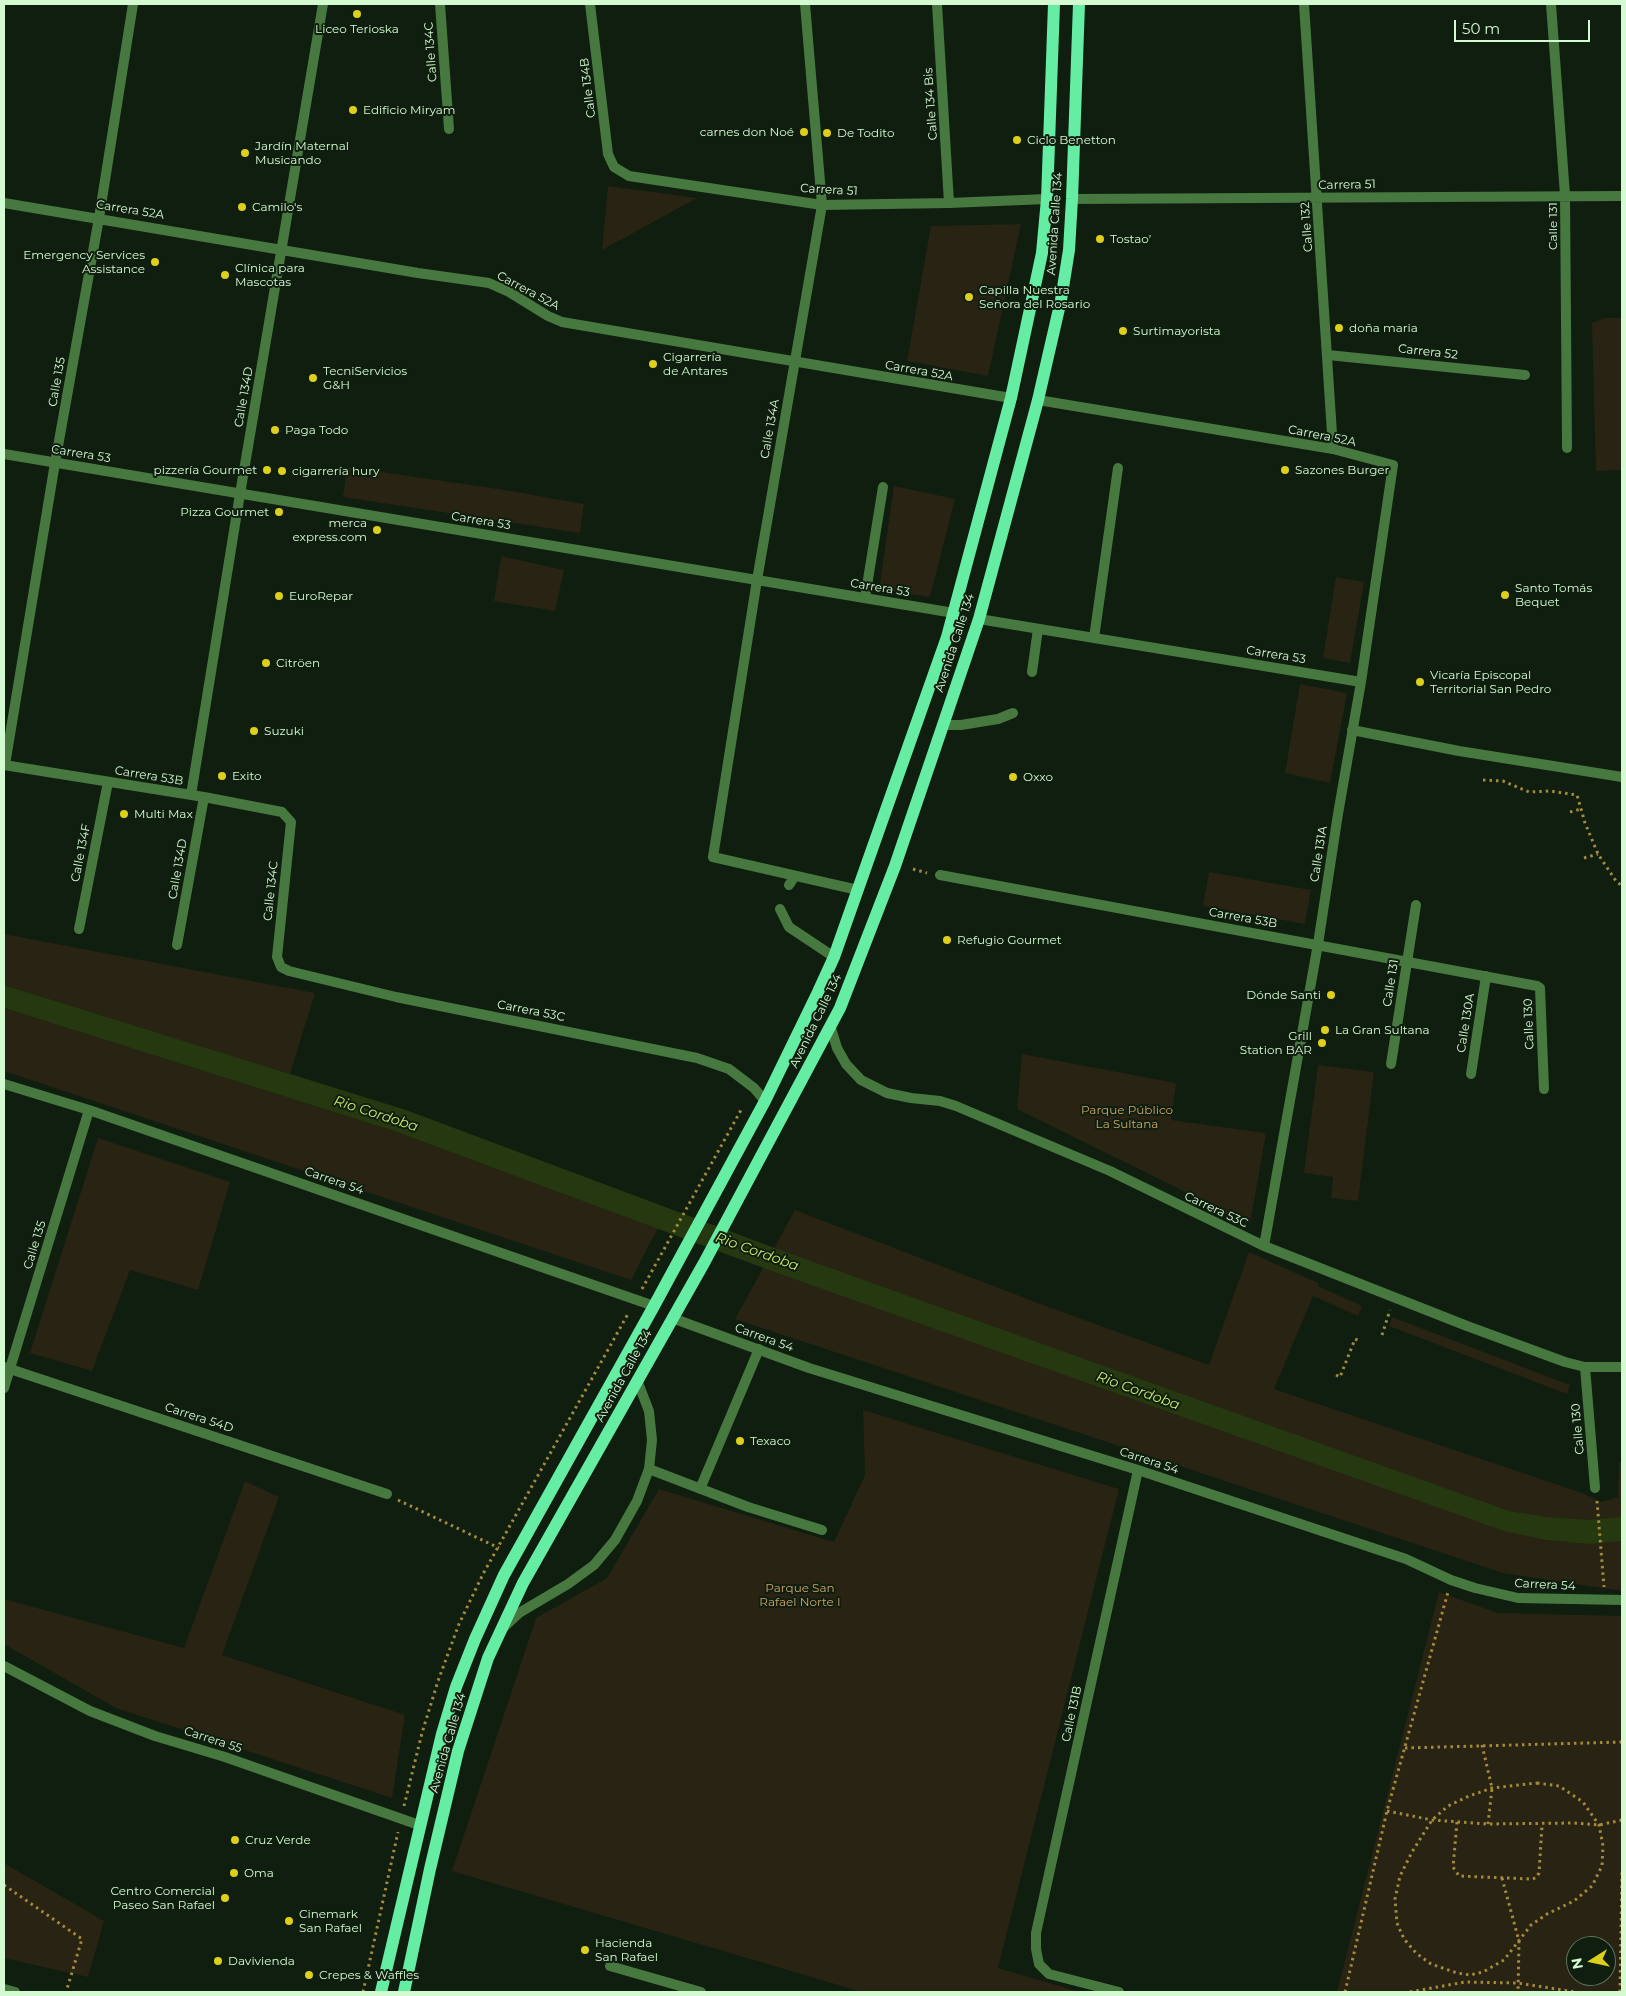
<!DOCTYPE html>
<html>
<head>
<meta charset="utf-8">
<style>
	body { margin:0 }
	#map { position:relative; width:1626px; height:1996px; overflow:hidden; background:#0f1e0f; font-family:Montserrat,sans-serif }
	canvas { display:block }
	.frame { position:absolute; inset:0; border:5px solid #d4fad2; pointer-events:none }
	.north { position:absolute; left:1566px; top:1936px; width:50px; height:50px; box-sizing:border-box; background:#0f1e0f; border:1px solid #5e765d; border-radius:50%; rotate:260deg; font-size:14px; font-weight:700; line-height:20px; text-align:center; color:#d4fad2 }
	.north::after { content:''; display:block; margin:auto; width:18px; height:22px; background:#ddcf1a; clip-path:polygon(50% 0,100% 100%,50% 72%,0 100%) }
	.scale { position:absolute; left:1454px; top:20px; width:136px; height:22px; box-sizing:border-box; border:2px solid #d4fad2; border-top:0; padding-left:6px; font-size:15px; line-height:18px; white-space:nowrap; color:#d4fad2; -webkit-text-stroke:4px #0f1e0f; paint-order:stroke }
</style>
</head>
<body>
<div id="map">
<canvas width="1626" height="1996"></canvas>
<div class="frame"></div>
<div class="north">N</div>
<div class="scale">50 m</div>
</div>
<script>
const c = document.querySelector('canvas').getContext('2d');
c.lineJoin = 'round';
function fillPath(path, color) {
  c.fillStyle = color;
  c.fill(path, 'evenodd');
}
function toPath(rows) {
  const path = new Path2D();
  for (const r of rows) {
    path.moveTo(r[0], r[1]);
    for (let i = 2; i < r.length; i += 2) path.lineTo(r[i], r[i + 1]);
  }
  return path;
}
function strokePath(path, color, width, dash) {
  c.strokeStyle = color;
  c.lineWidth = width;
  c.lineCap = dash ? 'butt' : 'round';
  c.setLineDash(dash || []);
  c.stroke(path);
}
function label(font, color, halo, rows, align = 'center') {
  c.font = font + ' Montserrat,sans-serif';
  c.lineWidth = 4;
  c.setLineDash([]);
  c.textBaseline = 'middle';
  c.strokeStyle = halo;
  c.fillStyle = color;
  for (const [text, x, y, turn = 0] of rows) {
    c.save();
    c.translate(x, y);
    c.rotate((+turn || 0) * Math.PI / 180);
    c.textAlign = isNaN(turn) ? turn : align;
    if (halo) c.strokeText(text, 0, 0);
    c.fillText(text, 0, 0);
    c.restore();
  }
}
fillPath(toPath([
	[608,186,697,198,602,250],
	[1021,224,988,376,907,361,931,226],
	[1604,318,1622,318,1622,470,1596,471,1592,323],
	[347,467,505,490,584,504,580,533,343,497],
	[894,486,955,499,930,597,879,590],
	[501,556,564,570,555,611,494,601],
	[1336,577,1364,582,1350,663,1323,658],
	[1300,684,1347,693,1330,783,1285,773],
	[1209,872,1311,890,1305,924,1203,906],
	[4,934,315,993,290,1074,4,985],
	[4,1008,394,1131,658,1228,631,1280,4,1071],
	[1022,1054,1176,1083,1171,1120,1266,1133,1250,1224,1017,1109],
	[1318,1065,1374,1072,1358,1201,1331,1198,1333,1177,1304,1173],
	[98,1138,230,1182,198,1290,130,1270,92,1371,30,1353],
	[795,1210,1043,1305,1209,1365,1249,1252,1318,1283,1318,1286,1362,1306,1358,1316,1313,1296,1274,1389,1582,1493,1602,1502,1618,1497,1619,1462,1622,1462,1622,1591,1503,1573,735,1319],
	[1392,1317,1570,1385,1567,1394,1389,1326],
	[863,1410,1119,1489,998,1968,1080,1992,862,1992,452,1871,536,1618,607,1578,659,1489,834,1542,865,1475],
	[245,1481,279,1497,222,1655,405,1715,392,1798,116,1708,4,1644,4,1599,184,1648],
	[1439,1592,1498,1613,1622,1616,1622,1992,1337,1992],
	[1576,1946,1606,1946,1606,1976,1576,1976],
	[4,1863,104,1921,88,1977,4,1958]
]), '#282313');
fillPath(toPath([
	[4,985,406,1110,780,1250,1509,1511,1546,1517,1588,1520,1622,1517,1622,1541,1589,1544,1546,1540,1504,1531,769,1270,394,1131,4,1008]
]), '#25380f');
strokePath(toPath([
	[1483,780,1503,781,1529,792,1550,791,1577,795,1585,823,1598,854,1616,881,1622,886],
	[1570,812,1581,809],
	[1584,858,1598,854],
	[913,869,927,873],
	[642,1289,741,1110],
	[1382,1335,1390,1310],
	[1336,1375,1340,1377,1355,1339,1360,1341],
	[398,1500,499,1548],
	[1597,1501,1604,1587],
	[1482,1745,1492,1788,1488,1824],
	[1405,1748,1622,1742],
	[1537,1783,1559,1786,1583,1802,1599,1825,1603,1846,1602,1866,1592,1886,1574,1901,1547,1914,1531,1925,1504,1960,1483,1972,1470,1975,1457,1973,1431,1964,1416,1953,1404,1939,1397,1923,1395,1899,1400,1876,1412,1852,1432,1820,1448,1806,1469,1796,1492,1788,1537,1783],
	[404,1806,422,1733,438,1681,459,1624,483,1574,629,1312],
	[1387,1811,1432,1820,1488,1824,1573,1823,1599,1825,1622,1820],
	[1457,1822,1453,1867,1459,1876,1531,1879,1536,1878,1539,1873,1542,1825],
	[1502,1878,1519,1941,1518,1992],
	[4,1885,82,1939,67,1989],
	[363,1992,398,1832],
	[1345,1992,1387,1811,1448,1592],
	[1410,1992,1465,1982,1517,1983,1576,1992],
	[1620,1992,1622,1870]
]), '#a48b3b', 3, [2.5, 4]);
strokePath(toPath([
	[440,4,449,129],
	[865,598,883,487],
	[1032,672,1038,629],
	[943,725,961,725,998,719,1013,713],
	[1352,730,1459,751,1622,777],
	[713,857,858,890],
	[789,885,795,876],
	[780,909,789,927,834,957],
	[649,1469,748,1507,822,1530],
	[700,1489,759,1349],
	[504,1627,519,1613,568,1584,594,1565,615,1540,637,1501,649,1469,652,1440,649,1411,637,1380],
	[610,1966,701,1992]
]), '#47783f', 10);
strokePath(toPath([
	[590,4,608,154,614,167,629,176,822,205,949,203,1047,199],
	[937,4,949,203],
	[1304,4,1333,449],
	[1551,4,1565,195,1567,448],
	[1072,199,1622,196],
	[4,203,418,273,489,283,509,292,548,316,562,322,1011,398],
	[1328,355,1525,375],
	[1038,400,1333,449,1393,465,1361,682,1338,814,1318,944,1264,1246],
	[4,454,954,613],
	[979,619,1361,682],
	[1094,638,1118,468],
	[4,765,204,797,282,812,291,822,277,957,281,967,289,971,396,997,697,1058,729,1069,754,1088,765,1101],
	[5,765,55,463,99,218,133,4],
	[191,795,240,494,323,4],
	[713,857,757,580,822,205,805,4],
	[940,875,1537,986,1540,988,1544,1089],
	[79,929,108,782],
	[177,945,204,797],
	[831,1028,837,1048,846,1064,861,1080,887,1093,911,1098,940,1101,956,1106,1110,1171,1264,1246,1467,1326,1565,1362,1585,1367,1622,1367],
	[1391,1064,1416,905],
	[1471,1074,1486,976],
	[4,1084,89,1110,654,1306],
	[672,1318,809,1368,1138,1470,1406,1559,1451,1580,1475,1588,1518,1598,1622,1600],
	[4,1367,387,1494],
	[1585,1367,1595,1488],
	[4,1388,89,1110],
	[4,1666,90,1711,155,1736,225,1757,419,1825],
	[4,1989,15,1992],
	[1119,1992,1049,1974,1039,1964,1036,1949,1036,1933,1138,1470]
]), '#47783f', 10);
strokePath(toPath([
	[381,1992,442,1734,456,1687,475,1639,504,1575,654,1306,765,1101,818,992,834,957,947,637,1011,398,1042,253,1047,199,1054,4],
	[404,1992,430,1869,458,1751,488,1658,523,1583,704,1263,840,1008,895,866,943,725,979,619,1038,400,1061,300,1069,250,1072,199,1079,4]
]), '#65eda3', 12);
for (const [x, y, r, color] of [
	[357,14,5,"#ddcf1a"],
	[353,110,5,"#ddcf1a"],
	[804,132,5,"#ddcf1a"],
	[827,133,5,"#ddcf1a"],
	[1017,140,5,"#ddcf1a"],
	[245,153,5,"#ddcf1a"],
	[242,207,5,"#ddcf1a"],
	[1100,239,5,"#ddcf1a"],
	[155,262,5,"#ddcf1a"],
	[225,275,5,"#ddcf1a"],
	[969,297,5,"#ddcf1a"],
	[1339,328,5,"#ddcf1a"],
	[1123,331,5,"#ddcf1a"],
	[653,364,5,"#ddcf1a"],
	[313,378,5,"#ddcf1a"],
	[275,430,5,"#ddcf1a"],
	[267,470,5,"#ddcf1a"],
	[1285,470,5,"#ddcf1a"],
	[282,471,5,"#ddcf1a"],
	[279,512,5,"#ddcf1a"],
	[377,530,5,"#ddcf1a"],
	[1505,595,5,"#ddcf1a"],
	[279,596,5,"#ddcf1a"],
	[266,663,5,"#ddcf1a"],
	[1420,682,5,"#ddcf1a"],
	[254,731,5,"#ddcf1a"],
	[222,776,5,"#ddcf1a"],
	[1013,777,5,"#ddcf1a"],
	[124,814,5,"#ddcf1a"],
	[947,940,5,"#ddcf1a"],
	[1331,995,5,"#ddcf1a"],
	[1325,1030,5,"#ddcf1a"],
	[1322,1043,5,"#ddcf1a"],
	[740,1441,5,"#ddcf1a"],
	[235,1840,5,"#ddcf1a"],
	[234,1873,5,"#ddcf1a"],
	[225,1898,5,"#ddcf1a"],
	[289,1921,5,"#ddcf1a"],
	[585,1950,5,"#ddcf1a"],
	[218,1961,5,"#ddcf1a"],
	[309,1975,5,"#ddcf1a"]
]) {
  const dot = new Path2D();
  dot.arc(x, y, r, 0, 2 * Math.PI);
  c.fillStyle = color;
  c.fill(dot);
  strokePath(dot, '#0f1e0f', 2);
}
label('12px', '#d4fad2', '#0f1e0f', [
	["Liceo Terioska",357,29,"center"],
	["Edificio Miryam",363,110],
	["carnes don Noé",794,132,"right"],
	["De Todito",837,133],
	["Ciclo Benetton",1027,140],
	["Jardín Maternal",255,146],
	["Musicando",255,160],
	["Camilo's",252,207],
	["Tostao’",1110,239],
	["Emergency Services",145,255,"right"],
	["Assistance",145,269,"right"],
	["Clínica para",235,268],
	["Mascotas",235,282],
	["Capilla Nuestra",979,290],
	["Señora del Rosario",979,304],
	["doña maria",1349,328],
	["Surtimayorista",1133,331],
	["Cigarrería",663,357],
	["de Antares",663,371],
	["TecniServicios",323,371],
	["G&H",323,385],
	["Paga Todo",285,430],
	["pizzería Gourmet",257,470,"right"],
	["Sazones Burger",1295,470],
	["cigarrería hury",292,471],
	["Pizza Gourmet",269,512,"right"],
	["merca",367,523,"right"],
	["express.com",367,537,"right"],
	["Santo Tomás",1515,588],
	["Bequet",1515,602],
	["EuroRepar",289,596],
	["Citröen",276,663],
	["Vicaría Episcopal",1430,675],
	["Territorial San Pedro",1430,689],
	["Suzuki",264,731],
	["Exito",232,776],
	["Oxxo",1023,777],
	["Multi Max",134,814],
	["Refugio Gourmet",957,940],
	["Dónde Santi",1321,995,"right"],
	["La Gran Sultana",1335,1030],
	["Grill",1312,1036,"right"],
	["Station BAR",1312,1050,"right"],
	["Texaco",750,1441],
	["Cruz Verde",245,1840],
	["Oma",244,1873],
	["Centro Comercial",215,1891,"right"],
	["Paseo San Rafael",215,1905,"right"],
	["Cinemark",299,1914],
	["San Rafael",299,1928],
	["Hacienda",595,1943],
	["San Rafael",595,1957],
	["Davivienda",228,1961],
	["Crepes & Waffles",319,1975]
], 'left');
label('12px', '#d4fad2', '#0f1e0f', [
	["Calle 134C",431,52,-94],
	["Calle 134B",588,88,-97],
	["Calle 134 Bis",931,104,-94],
	["Carrera 51",1347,185,-1],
	["Carrera 51",829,190,3],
	["Carrera 52A",130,210,9],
	["Avenida Calle 134",1055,224,-86],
	["Calle 131",1553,226,-90],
	["Calle 132",1307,227,-94],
	["Carrera 52A",528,291,28],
	["Carrera 52",1428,352,6],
	["Carrera 52A",919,371,10],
	["Calle 135",57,382,-80],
	["Calle 134D",244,397,-80],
	["Calle 134A",770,429,-80],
	["Carrera 52A",1322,436,11],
	["Carrera 53",81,454,9],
	["Carrera 53",481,521,9],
	["Carrera 53",880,588,9],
	["Avenida Calle 134",955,643,-72],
	["Carrera 53",1276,655,9],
	["Carrera 53B",149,776,9],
	["Calle 134F",81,853,-79],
	["Calle 131A",1319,854,-81],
	["Calle 134D",178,869,-80],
	["Calle 134C",271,891,-84],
	["Carrera 53B",1243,918,10],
	["Calle 131",1391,983,-81],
	["Carrera 53C",531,1011,11],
	["Avenida Calle 134",816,1021,-64],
	["Calle 130A",1466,1023,-81],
	["Calle 130",1529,1024,-92],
	["Carrera 54",334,1181,19],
	["Carrera 53C",1216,1210,25],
	["Calle 135",35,1245,-73],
	["Carrera 54",764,1338,20],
	["Avenida Calle 134",624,1376,-61],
	["Carrera 54D",199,1418,18],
	["Calle 130",1578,1429,-95],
	["Carrera 54",1149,1461,18],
	["Carrera 54",1545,1585,3],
	["Calle 131B",1072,1714,-78],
	["Carrera 55",213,1740,18],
	["Avenida Calle 134",448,1743,-74]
]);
label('12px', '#d0a467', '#0f1e0f', [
	["Parque Público",1127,1110],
	["La Sultana",1127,1124],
	["Parque San",800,1588],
	["Rafael Norte I",800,1602]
]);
label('italic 14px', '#c8ed6c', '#0f1e0f', [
	["Rio Cordoba",376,1114,18],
	["Rio Cordoba",757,1252,20],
	["Rio Cordoba",1138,1391,20]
]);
</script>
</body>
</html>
